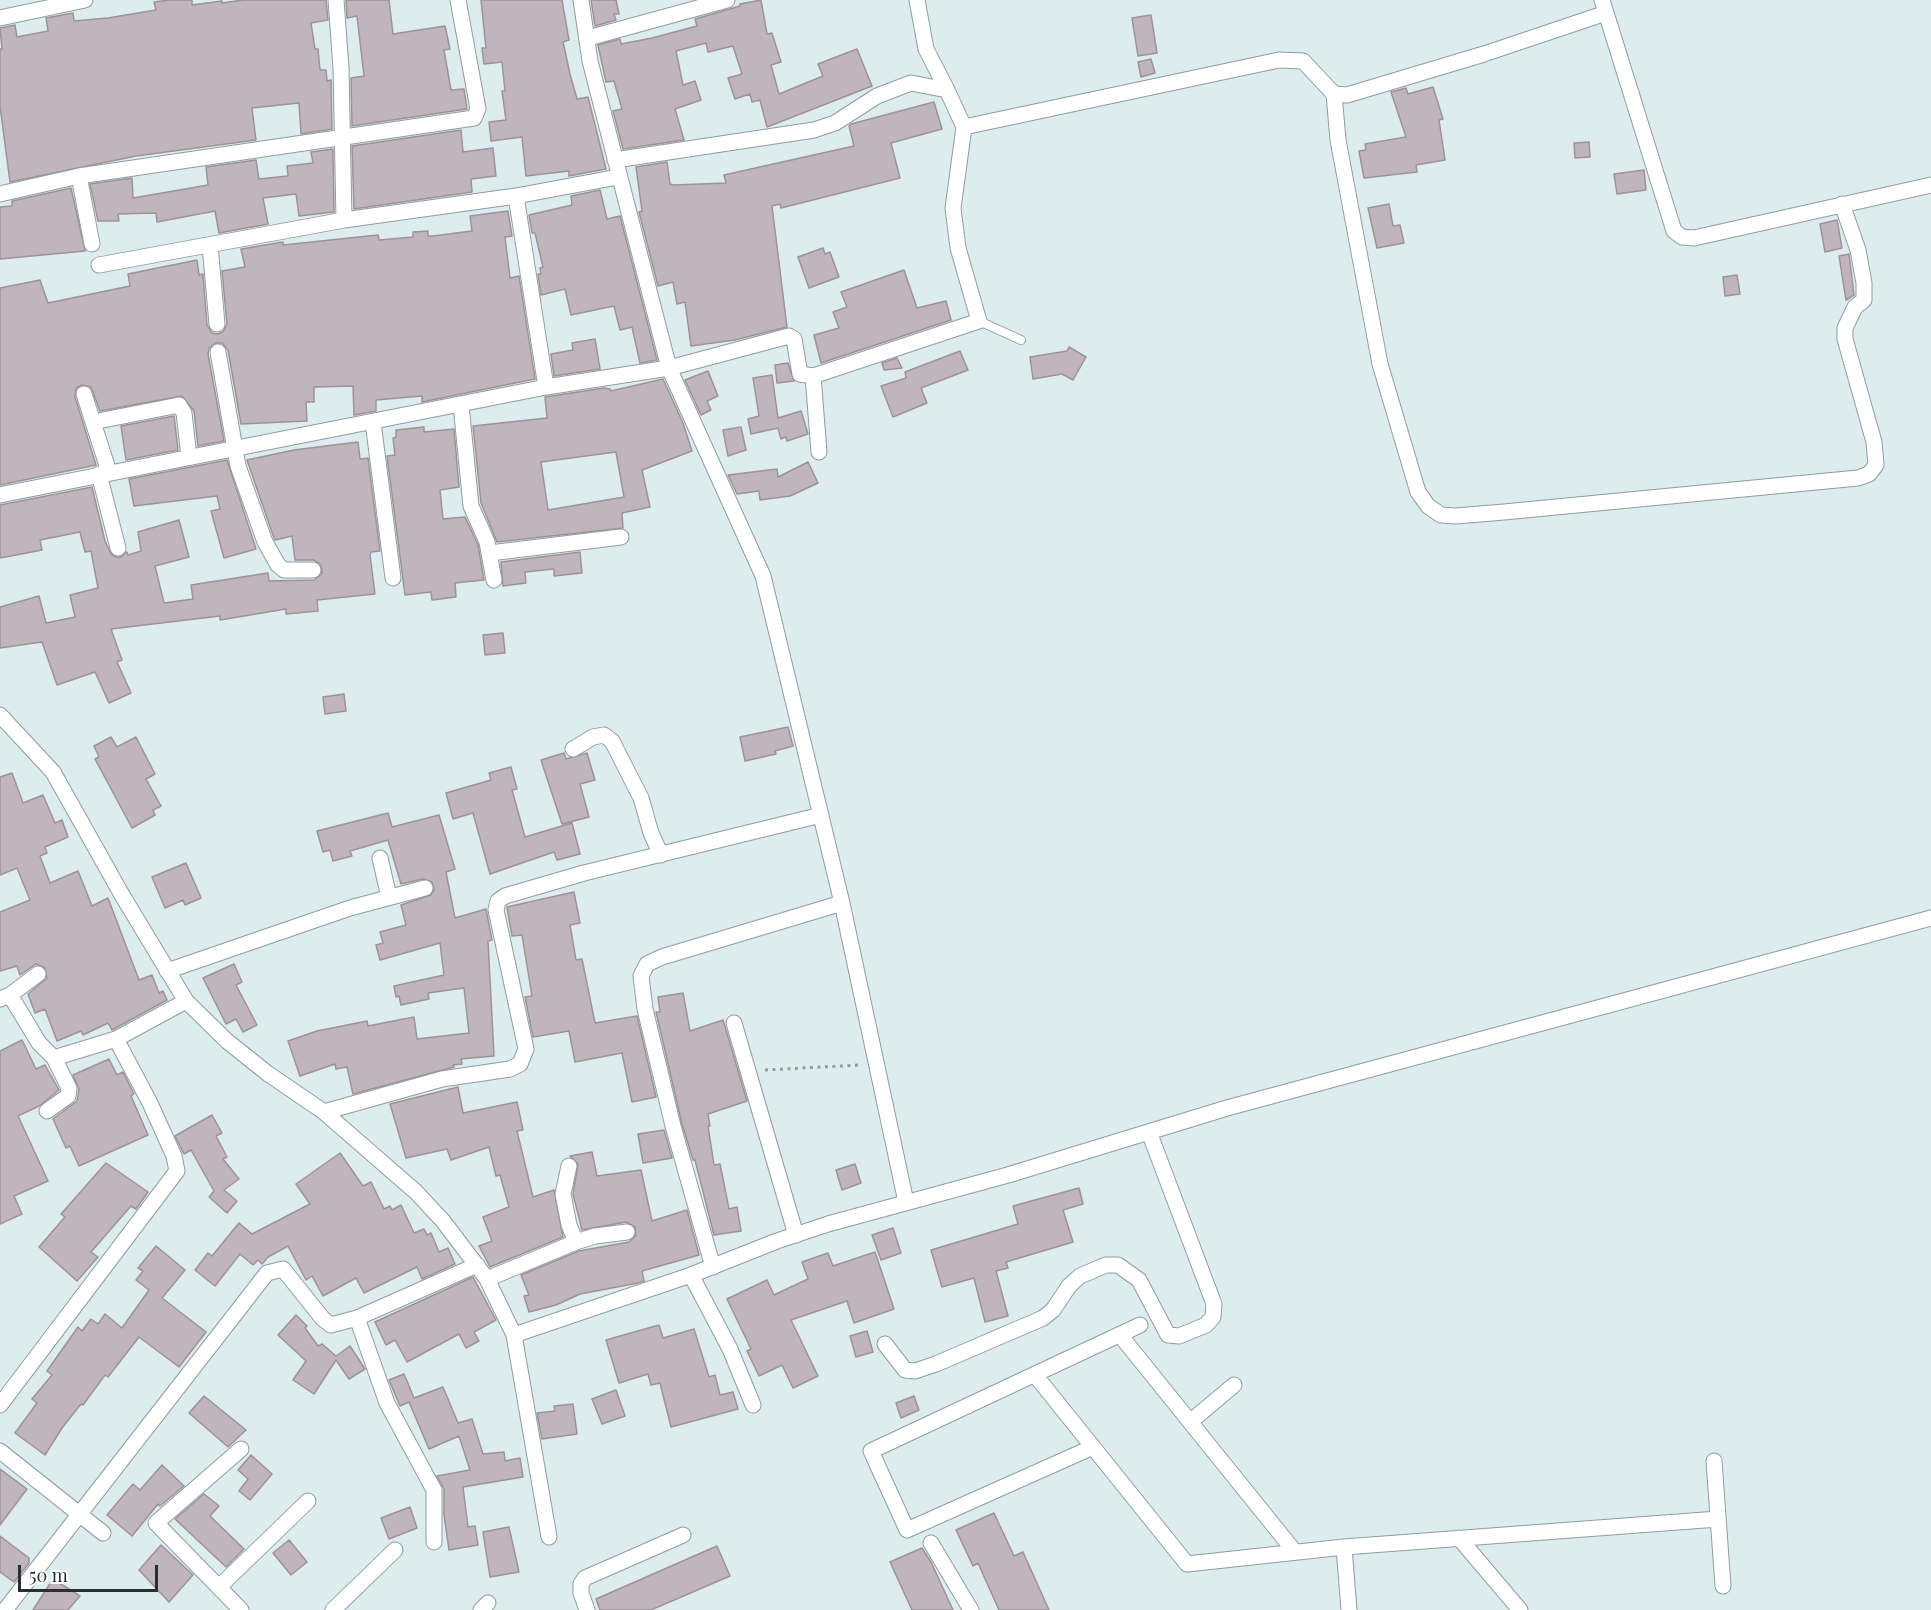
<!DOCTYPE html>
<html>
<head>
<meta charset="utf-8">
<style>
	body { margin:0 }
	#map { position:relative; width:1931px; height:1610px; overflow:hidden; background:#ddecef; font-family:"Playfair Display",serif }
	canvas { display:block }
	.scale { position:absolute; left:18px; top:1565px; width:140px; height:27px; box-sizing:border-box; border:3px solid #292f30; border-top:0; padding-left:8px; font-size:18px; line-height:21px; white-space:nowrap; color:#292f30; -webkit-text-stroke:4px #fff; paint-order:stroke }
</style>
</head>
<body>
<div id="map">
<canvas width="1931" height="1610"></canvas>
<div class="scale">50 m</div>
</div>
<script>
const c = document.querySelector('canvas').getContext('2d');
c.lineJoin = 'round';
function fillPath(path, color) {
  c.fillStyle = color;
  c.fill(path, 'evenodd');
}
function toPath(rows) {
  const path = new Path2D();
  for (const r of rows) {
    path.moveTo(r[0], r[1]);
    for (let i = 2; i < r.length; i += 2) path.lineTo(r[i], r[i + 1]);
  }
  return path;
}
function strokePath(path, color, width, dash) {
  c.strokeStyle = color;
  c.lineWidth = width;
  c.lineCap = dash ? 'butt' : 'round';
  c.setLineDash(dash || []);
  c.stroke(path);
}
const building = toPath([
	[170,0,192,0,192,5,222,1,222,3,243,0,326,0,328,20,311,23,315,49,318,49,320,70,326,70,327,81,331,80,332,129,301,134,299,103,252,108,256,140,136,156,10,182,0,106,0,49,2,49,0,28,15,25,17,37,48,31,46,18,73,13,74,21,108,18,156,10,154,2,170,0],
	[346,0,389,0,393,34,445,26,450,49,444,50,451,90,464,89,467,109,352,126,351,78,364,76,357,16,347,18,346,0],
	[481,0,562,0,569,40,563,42,570,74,577,99,588,97,606,169,569,176,569,171,526,176,522,137,491,141,489,122,506,120,502,91,505,91,502,62,484,64,482,48,486,48,481,0],
	[591,0,616,0,619,14,614,14,616,20,595,26,591,0],
	[761,0,767,34,772,33,781,62,771,65,779,94,823,76,818,64,857,49,872,86,767,127,760,100,752,102,750,94,735,99,728,78,742,74,733,46,708,52,706,43,676,51,683,85,695,81,701,100,675,109,684,140,623,149,613,111,622,109,614,81,606,82,598,45,620,39,621,44,652,38,697,26,695,19,740,6,740,4,761,0],
	[1151,15,1157,53,1138,56,1132,18,1151,15],
	[1151,59,1155,73,1141,77,1138,62,1151,59],
	[1433,87,1443,119,1439,120,1445,160,1416,165,1417,172,1364,178,1359,151,1366,150,1365,144,1406,137,1391,92,1406,88,1408,94,1433,87],
	[934,102,942,129,891,143,900,178,781,208,780,204,772,206,787,327,735,340,691,346,685,302,677,304,673,282,658,286,639,212,642,211,636,167,667,162,670,184,674,185,726,183,724,175,854,146,849,126,851,124,934,102],
	[461,130,463,152,493,148,496,176,471,179,472,192,354,209,352,146,461,130],
	[1589,142,1590,157,1575,158,1574,143,1589,142],
	[333,149,334,212,299,216,296,194,263,198,268,224,219,233,215,211,157,222,156,213,118,214,119,221,98,221,90,184,132,178,133,198,208,185,206,167,256,160,259,179,288,176,287,166,313,163,311,152,333,149],
	[1644,170,1646,190,1617,194,1614,174,1644,170],
	[71,188,85,251,0,259,0,207,12,206,12,201,71,188],
	[600,190,607,219,620,216,657,360,640,363,632,327,620,330,614,306,571,315,565,289,541,295,538,274,541,274,540,268,543,267,535,233,532,233,529,215,572,205,571,196,600,190],
	[1389,204,1393,226,1400,225,1404,243,1377,248,1368,208,1389,204],
	[508,211,512,236,505,237,510,278,519,276,535,379,422,402,422,396,376,400,376,411,354,415,353,386,314,387,314,402,306,402,307,421,241,424,228,350,222,343,216,343,209,348,208,354,224,441,198,446,194,411,182,396,100,411,91,387,82,385,76,388,75,397,96,465,0,485,0,288,40,280,48,303,130,286,128,274,197,260,199,275,203,274,207,325,212,333,218,334,223,332,227,324,222,271,245,267,241,249,283,242,283,245,378,235,379,240,413,237,413,232,428,231,428,236,433,236,472,231,470,216,508,211],
	[1837,220,1842,248,1825,252,1820,224,1837,220],
	[823,248,825,254,830,252,839,277,809,288,798,257,823,248],
	[1849,254,1854,295,1846,300,1839,256,1849,254],
	[904,270,917,308,946,301,951,320,821,363,814,335,839,328,833,312,847,307,841,292,904,270],
	[1737,275,1740,294,1725,296,1723,277,1737,275],
	[595,339,600,369,554,376,551,354,573,350,572,343,595,339],
	[1069,347,1086,357,1073,380,1062,374,1033,379,1030,357,1067,351,1069,347],
	[960,351,968,370,921,388,927,403,893,417,881,386,906,378,905,372,960,351],
	[897,358,902,368,884,370,882,363,897,358],
	[788,363,794,381,777,383,775,365,788,363],
	[708,371,718,396,707,401,711,410,701,415,685,380,708,371],
	[772,375,778,418,801,411,808,434,787,441,786,437,781,439,778,428,751,434,748,419,759,416,753,378,772,375],
	[663,379,683,423,692,451,642,470,650,507,622,513,623,528,497,542,481,503,473,426,547,418,545,397,604,388,610,389,611,391,663,379],
	[616,452,624,497,548,510,541,462,616,452],
	[174,416,178,450,126,460,121,426,174,416],
	[424,427,424,432,454,429,459,487,440,490,443,519,465,517,478,545,484,580,455,583,456,597,432,600,431,592,405,595,387,456,395,455,393,438,396,437,396,430,424,427],
	[741,427,746,450,728,456,723,430,741,427],
	[358,442,360,459,368,458,380,551,371,552,370,555,375,594,317,600,318,611,286,614,286,609,220,620,220,616,111,629,122,660,117,662,131,693,109,703,95,672,57,685,42,642,0,648,0,607,39,596,46,623,75,617,70,595,98,588,91,551,85,552,80,532,40,540,42,550,0,558,0,505,92,487,105,541,111,554,116,557,121,557,127,552,128,555,141,551,138,532,179,520,189,557,155,566,164,603,193,599,191,585,268,573,269,581,314,580,322,574,321,565,314,560,295,560,292,536,275,540,274,538,247,460,294,450,358,442],
	[227,460,256,549,224,558,211,511,220,509,217,496,134,506,129,479,227,460],
	[808,462,818,483,790,496,760,500,759,491,737,494,728,475,777,469,778,477,808,462],
	[580,552,582,573,554,576,554,569,525,572,526,583,503,586,501,562,580,552],
	[503,633,505,653,485,655,483,635,503,633],
	[344,694,346,711,325,714,323,697,344,694],
	[788,727,793,746,775,751,776,754,745,761,740,737,788,727],
	[111,737,117,747,136,737,155,774,146,779,161,806,153,810,155,815,132,828,95,759,99,757,94,746,111,737],
	[564,753,566,759,587,753,595,780,580,784,589,817,562,824,541,760,564,753],
	[511,767,517,789,512,790,525,837,572,823,580,854,557,860,554,852,490,874,473,813,453,819,446,793,491,780,489,773,511,767],
	[12,773,23,803,43,795,55,823,62,820,68,837,45,847,47,853,40,856,50,883,78,871,92,906,108,898,139,980,152,975,159,993,163,991,167,1000,112,1030,108,1023,83,1035,81,1031,57,1041,45,1009,35,1013,28,994,47,978,45,968,36,964,20,975,17,966,0,971,0,912,30,900,17,868,0,875,0,777,12,773],
	[388,813,392,827,439,815,455,869,446,872,455,918,486,909,492,940,488,941,494,1056,461,1059,462,1064,453,1065,454,1067,353,1094,347,1067,336,1069,335,1064,300,1076,288,1041,317,1031,367,1021,368,1026,414,1017,417,1039,469,1033,464,988,428,993,429,999,401,1005,399,996,396,997,394,986,444,975,440,943,380,960,376,945,383,943,380,932,406,925,401,905,431,895,434,890,432,882,423,879,401,884,388,840,350,851,352,856,333,861,330,850,323,852,317,831,388,813],
	[186,863,201,898,185,905,183,900,165,908,152,877,186,863],
	[574,892,580,923,570,925,576,960,582,959,595,1023,637,1016,656,1097,632,1102,622,1053,575,1062,569,1031,533,1037,525,997,532,996,522,935,512,936,507,907,574,892],
	[234,964,242,982,236,985,257,1025,243,1032,236,1019,226,1024,203,978,234,964],
	[683,993,690,1031,723,1020,747,1101,708,1114,710,1126,708,1126,714,1165,720,1164,729,1209,737,1207,741,1231,714,1235,695,1160,693,1160,682,1124,656,1012,660,1012,658,997,683,993],
	[22,1040,36,1069,45,1065,59,1090,39,1106,18,1116,48,1181,14,1196,22,1214,0,1224,0,1051,22,1040],
	[109,1059,117,1075,123,1072,134,1094,131,1096,148,1135,79,1166,70,1146,66,1148,53,1119,77,1101,79,1089,73,1075,109,1059],
	[458,1087,463,1113,517,1102,523,1130,517,1131,533,1197,554,1190,563,1237,490,1267,479,1246,492,1241,483,1217,509,1207,500,1175,496,1176,489,1147,451,1160,447,1149,406,1158,390,1104,458,1087],
	[212,1115,222,1133,216,1136,227,1157,223,1159,239,1179,224,1190,237,1201,227,1213,209,1197,214,1191,191,1150,184,1154,175,1136,212,1115],
	[664,1130,672,1158,643,1163,638,1134,664,1130],
	[592,1152,597,1176,641,1170,652,1221,687,1210,699,1255,642,1271,644,1281,638,1283,580,1294,556,1305,529,1312,524,1296,529,1295,521,1275,579,1251,629,1242,636,1235,635,1227,626,1222,582,1230,573,1194,578,1164,570,1156,592,1152],
	[340,1153,363,1186,371,1182,384,1209,390,1206,392,1210,401,1205,414,1233,424,1229,427,1235,431,1233,439,1252,448,1248,455,1264,422,1279,417,1267,364,1293,356,1278,323,1296,312,1276,306,1280,288,1246,268,1257,262,1264,258,1260,253,1265,240,1254,215,1286,195,1270,208,1253,212,1256,239,1223,252,1234,310,1204,296,1184,340,1153],
	[106,1163,148,1192,136,1209,131,1206,91,1252,98,1257,77,1281,39,1247,65,1217,61,1214,106,1163],
	[855,1164,861,1183,842,1190,836,1170,855,1164],
	[1079,1188,1083,1204,1063,1210,1073,1242,1006,1262,1008,1268,996,1271,1008,1316,985,1322,974,1278,942,1287,931,1250,1018,1224,1013,1206,1079,1188],
	[893,1228,901,1253,881,1260,872,1235,893,1228],
	[156,1246,185,1270,162,1298,206,1332,179,1367,139,1337,108,1377,105,1375,83,1405,81,1404,62,1428,45,1455,15,1433,37,1403,32,1399,52,1375,47,1371,78,1327,82,1331,91,1319,98,1324,105,1314,122,1328,149,1290,136,1280,143,1271,138,1268,156,1246],
	[875,1252,894,1309,854,1323,847,1301,791,1320,818,1376,793,1388,782,1365,759,1376,747,1351,751,1349,727,1299,767,1280,774,1295,808,1279,802,1262,828,1253,833,1266,875,1252],
	[473,1277,496,1320,474,1332,479,1341,466,1348,459,1334,407,1362,395,1340,386,1345,375,1322,473,1277],
	[296,1315,307,1326,305,1328,318,1346,322,1344,336,1356,350,1346,365,1369,349,1379,336,1360,314,1394,293,1380,306,1361,278,1335,296,1315],
	[659,1325,663,1338,694,1329,709,1377,715,1375,720,1395,733,1392,738,1409,671,1427,660,1383,651,1385,648,1374,619,1383,606,1340,659,1325],
	[867,1331,873,1352,856,1357,850,1336,867,1331],
	[404,1374,414,1398,443,1387,458,1423,472,1419,483,1454,504,1452,505,1461,520,1458,523,1477,463,1487,468,1527,475,1526,478,1545,449,1550,444,1515,444,1489,437,1476,470,1470,459,1436,429,1449,409,1402,400,1406,389,1380,404,1374],
	[616,1390,625,1416,602,1424,592,1399,616,1390],
	[204,1396,246,1430,228,1447,189,1413,204,1396],
	[914,1396,919,1410,901,1418,896,1403,914,1396],
	[573,1404,577,1434,542,1439,537,1413,555,1411,554,1406,573,1404],
	[251,1455,272,1474,250,1500,239,1491,248,1479,238,1470,251,1455],
	[162,1465,184,1486,160,1506,158,1504,132,1536,107,1515,133,1484,140,1490,162,1465],
	[0,1469,27,1489,0,1525,0,1469],
	[204,1494,219,1506,210,1516,244,1549,226,1567,175,1519,204,1494],
	[410,1507,417,1528,389,1539,381,1518,410,1507],
	[994,1513,1014,1556,1023,1552,1049,1610,999,1610,978,1563,973,1566,956,1530,994,1513],
	[509,1527,519,1572,490,1577,483,1532,509,1527],
	[0,1536,29,1558,29,1563,14,1582,0,1572,0,1536],
	[289,1540,307,1562,291,1575,273,1553,289,1540],
	[161,1545,193,1575,169,1602,139,1570,161,1545],
	[717,1546,730,1576,651,1610,600,1610,596,1599,717,1546],
	[922,1548,931,1562,953,1610,912,1610,890,1562,922,1548],
	[53,1579,80,1596,68,1610,33,1610,53,1579]
]);
fillPath(building, '#c1b5bc');
strokePath(building, '#9e9299', 1.5);
const service = toPath([
	[979,321,1021,340]
]);
const minor = toPath([
	[336,0,341,68,344,220],
	[581,0,590,61,669,368,763,576,842,903,906,1202],
	[917,0,926,49,947,90],
	[1602,0,1674,231,1682,237,1694,238,1931,185],
	[0,18,85,0],
	[588,38,727,0],
	[1334,94,1338,140,1380,364,1418,492,1428,506,1441,515,1456,516,1504,512,1858,478,1869,474,1876,465,1874,442,1845,339,1845,328,1855,307,1864,300,1864,283,1858,250,1842,204],
	[964,127,1279,60,1303,61,1334,94,1347,95,1484,54,1606,13],
	[79,176,92,244],
	[0,194,79,176,474,118,478,109,458,0],
	[516,196,546,387],
	[210,245,217,324],
	[99,265,344,220,516,196,618,177],
	[218,352,238,466,265,542,278,565,284,570,313,570],
	[813,376,819,452],
	[84,394,109,472],
	[461,405,471,506,487,542,494,580],
	[93,422,179,405,184,413,189,457],
	[373,422,393,578],
	[99,474,118,548],
	[0,495,546,387,669,368,789,336,794,339,800,374,813,376,979,321,958,248,953,208,964,127,947,90,911,83,877,96,835,123,814,130,615,160],
	[490,553,621,537],
	[0,715,53,772,122,895,186,1001,227,1041,267,1073,324,1112,416,1192,443,1221,487,1279,514,1335,691,1275,777,1241,828,1224,1008,1175,1227,1108,1931,918],
	[573,749,593,737,604,735,612,741,641,798,651,833,661,855],
	[380,858,389,897],
	[167,971,350,908,425,888],
	[10,995,38,974],
	[0,999,10,995,39,1043,54,1058,116,1039,186,1001],
	[734,1023,796,1235],
	[47,1111,68,1096,69,1088,54,1058],
	[324,1112,442,1079,510,1069,520,1064,526,1049,496,910,498,901,505,896,584,873,821,815],
	[569,1166,563,1194,569,1225,576,1242],
	[713,1267,673,1126,645,1009,641,976,647,964,662,957,842,903],
	[691,1275,730,1349,753,1405],
	[487,1279,576,1242,595,1236,627,1232],
	[357,1318,387,1403,434,1490,434,1542],
	[514,1335,549,1537],
	[1120,1335,1295,1552],
	[885,1344,905,1370,915,1371,936,1364,1043,1318,1053,1310,1069,1286,1080,1276,1106,1265,1118,1265,1139,1280,1168,1335,1179,1336,1206,1325,1213,1317,1214,1304,1149,1132],
	[1035,1375,1187,1564,1344,1547,1718,1519],
	[0,1405,177,1171,174,1156,150,1103,116,1039],
	[1190,1422,1234,1385],
	[1093,1447,907,1530,871,1451,1140,1325],
	[241,1449,156,1523,241,1610],
	[0,1451,103,1533],
	[1714,1461,1723,1586],
	[1459,1538,1520,1610],
	[931,1543,971,1610],
	[1344,1547,1349,1610],
	[219,1587,308,1501],
	[5,1610,267,1273,283,1269,323,1319,331,1325,357,1318,477,1265],
	[333,1610,395,1550],
	[481,1610,488,1603],
	[587,1610,581,1593,581,1584,585,1578,683,1535]
]);
strokePath(service, '#8f9da0', 10);
strokePath(minor, '#8f9da0', 17);
strokePath(toPath([
	[765,1070,860,1065]
]), '#929d9f', 3, [3, 4.5]);
strokePath(service, '#fff', 8);
strokePath(minor, '#fff', 15);
</script>
</body>
</html>
